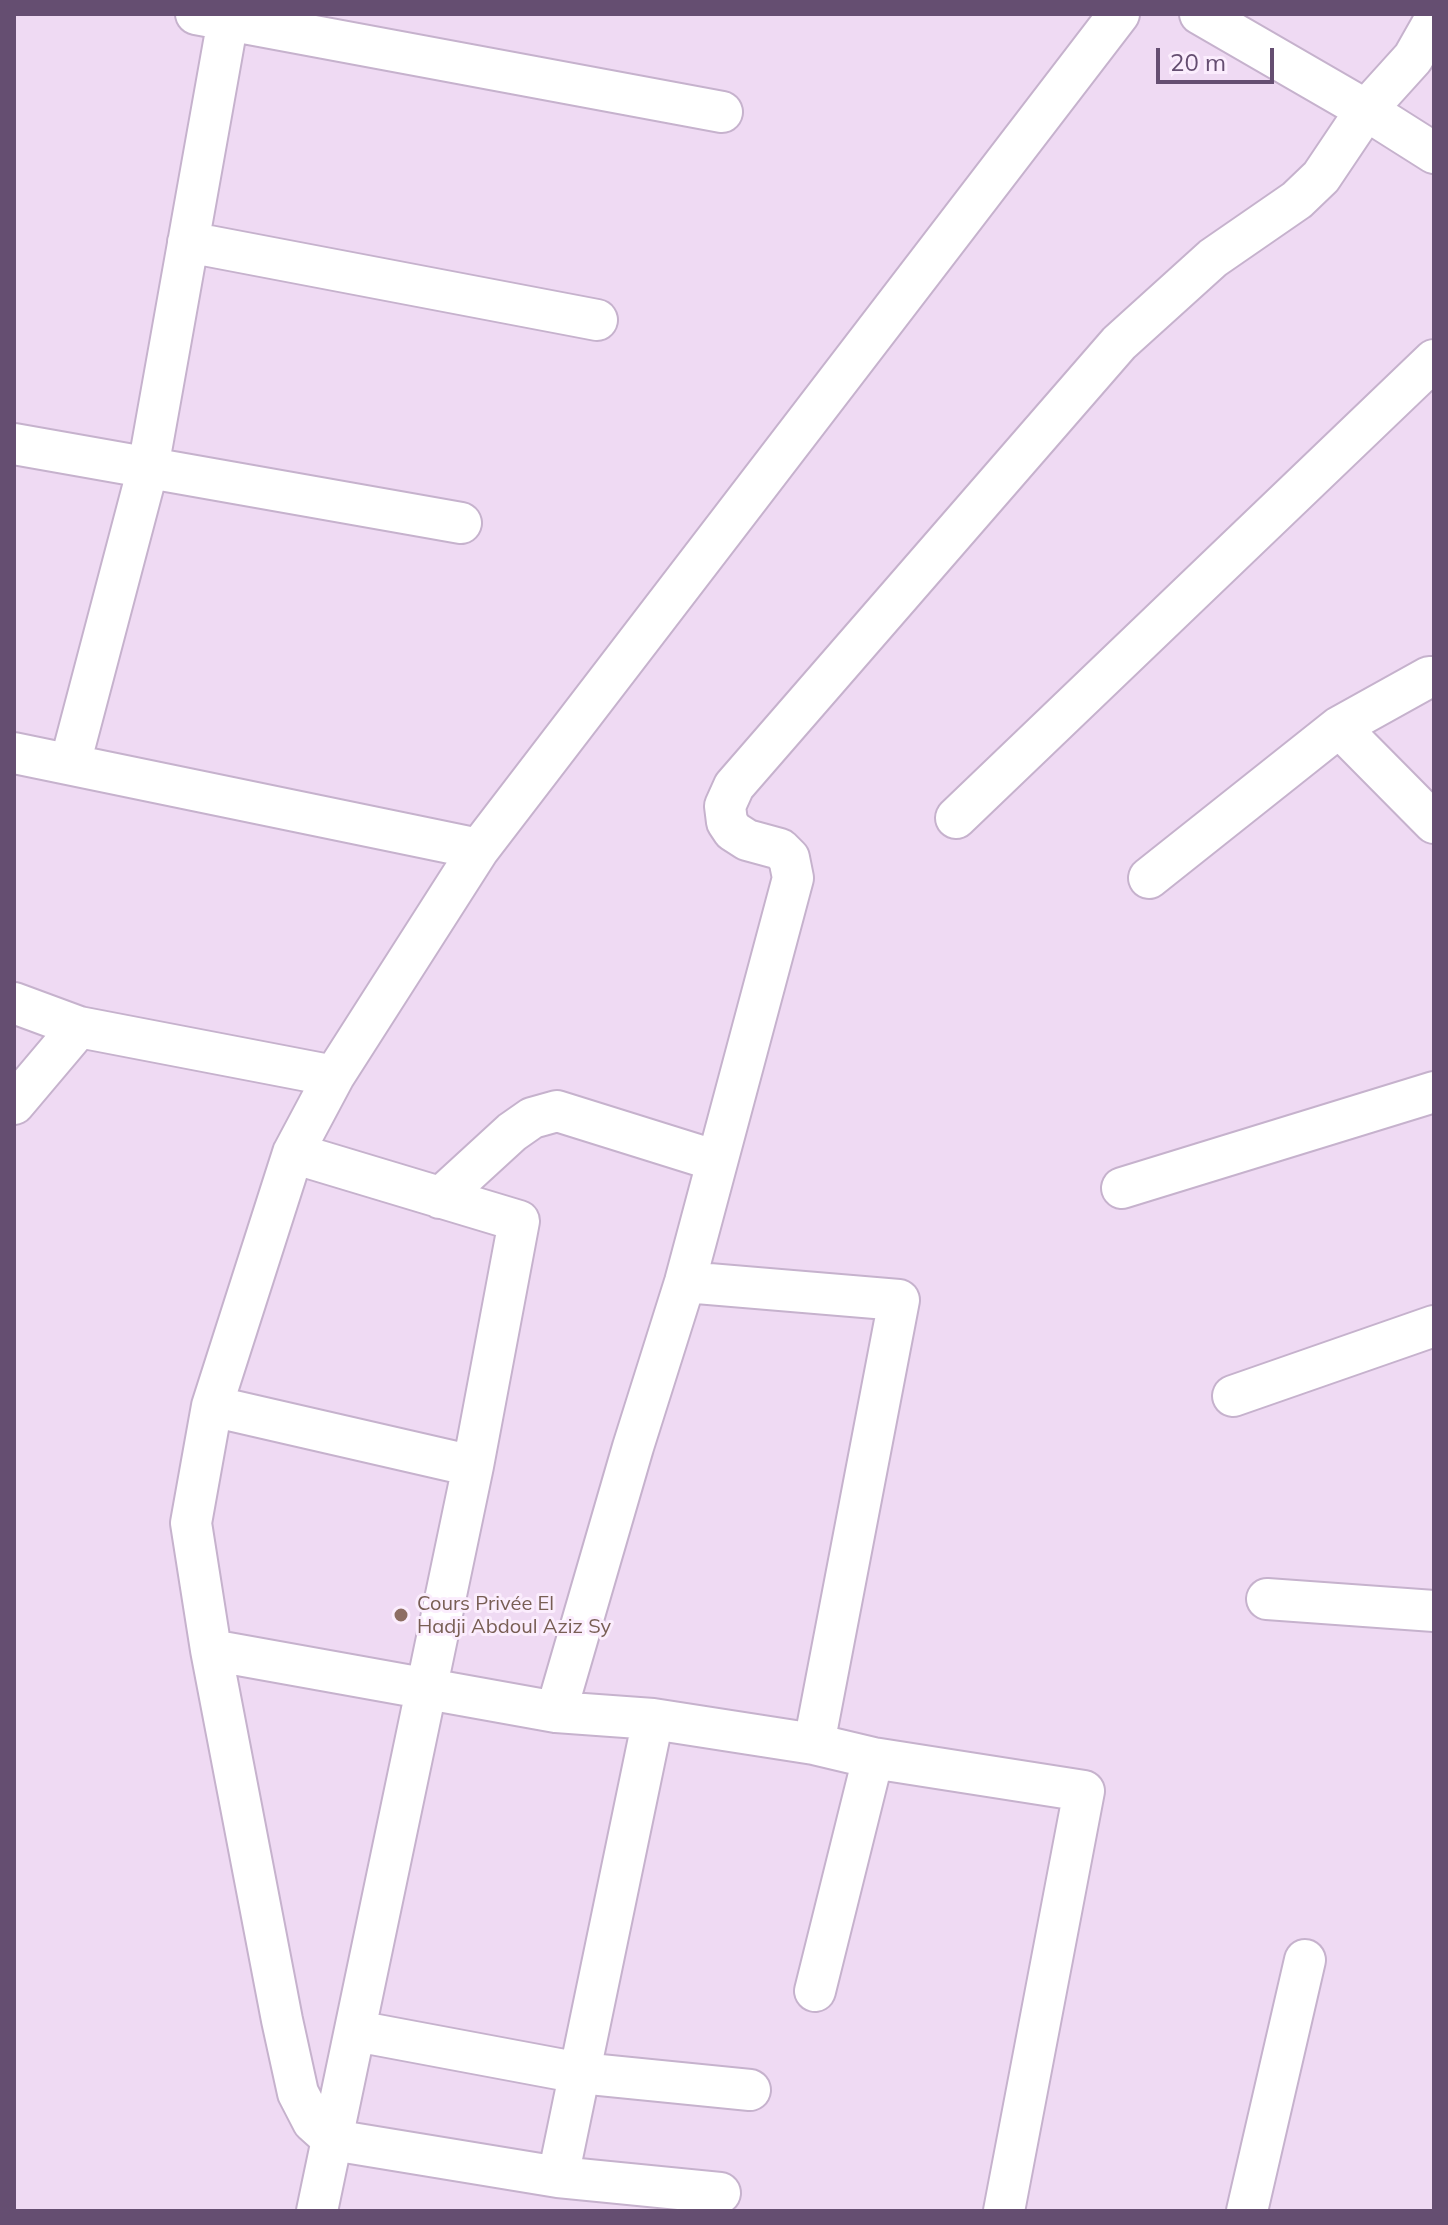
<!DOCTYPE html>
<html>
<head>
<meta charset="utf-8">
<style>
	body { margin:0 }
	#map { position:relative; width:1448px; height:2225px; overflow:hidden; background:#f8e7fa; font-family:Mulish,sans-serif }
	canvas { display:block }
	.frame { position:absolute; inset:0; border:16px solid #654e71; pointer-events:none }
	.scale { position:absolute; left:1156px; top:48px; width:118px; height:36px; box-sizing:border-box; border:4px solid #654e71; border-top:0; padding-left:10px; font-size:24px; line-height:28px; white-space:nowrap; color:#654e71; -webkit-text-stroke:6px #fbedfd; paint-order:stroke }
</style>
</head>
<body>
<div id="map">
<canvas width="1448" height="2225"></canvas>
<div class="frame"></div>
<div class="scale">20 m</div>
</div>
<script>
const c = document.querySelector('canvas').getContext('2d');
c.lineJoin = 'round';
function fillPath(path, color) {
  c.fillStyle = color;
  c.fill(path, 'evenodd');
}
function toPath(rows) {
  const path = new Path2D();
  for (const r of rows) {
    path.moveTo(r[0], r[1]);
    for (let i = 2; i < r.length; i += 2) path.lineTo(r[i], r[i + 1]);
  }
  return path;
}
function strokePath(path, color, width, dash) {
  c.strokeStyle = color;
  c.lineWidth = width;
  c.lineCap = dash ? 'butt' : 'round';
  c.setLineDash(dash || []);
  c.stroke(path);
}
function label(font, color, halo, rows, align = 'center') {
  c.font = font + ' Mulish,sans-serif';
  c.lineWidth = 6;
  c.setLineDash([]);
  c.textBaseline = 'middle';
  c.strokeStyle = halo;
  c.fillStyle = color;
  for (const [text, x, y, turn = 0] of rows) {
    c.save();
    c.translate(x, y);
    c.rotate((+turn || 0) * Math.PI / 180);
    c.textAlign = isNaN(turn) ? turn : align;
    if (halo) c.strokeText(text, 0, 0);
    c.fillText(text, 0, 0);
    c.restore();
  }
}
fillPath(toPath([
	[14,14,1434,14,1434,2211,14,2211]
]), '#efdaf3');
const street = toPath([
	[196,14,722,112],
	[1200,14,1366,110,1434,153],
	[188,242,597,320],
	[14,444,461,523],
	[1339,727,1434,823],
	[14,753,479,849],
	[70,764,148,468,229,14],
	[956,818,1434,360],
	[1149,878,1339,727,1429,677,1434,677],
	[14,1003,79,1027,334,1076],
	[14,1104,79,1027],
	[293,1153,519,1221,473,1466,317,2211],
	[1122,1188,1434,1092],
	[440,1198,512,1132,532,1118,557,1111,717,1161],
	[685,1282,899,1300,814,1744],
	[1233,1396,1434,1326],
	[212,1406,473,1466],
	[1267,1599,1434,1611],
	[211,1650,556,1712,653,1719,814,1744,873,1758,1084,1791,1004,2211],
	[556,1712,633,1447,685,1282,793,878,789,858,780,849,747,840,733,831,727,822,725,806,734,786,1119,343,1213,258,1297,200,1321,177,1366,110,1413,58,1434,21],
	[815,1991,873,1758],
	[356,2031,580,2073,750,2090],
	[558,2177,653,1719],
	[720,2193,558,2177,333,2140,313,2122,298,2093,282,2020,211,1650,191,1523,212,1406,293,1153,334,1076,479,849,1119,14],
	[1247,2211,1305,1960]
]);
strokePath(street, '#c6b2cd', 44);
strokePath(street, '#fff', 40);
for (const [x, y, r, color] of [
	[401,1615,8,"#8d6e63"]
]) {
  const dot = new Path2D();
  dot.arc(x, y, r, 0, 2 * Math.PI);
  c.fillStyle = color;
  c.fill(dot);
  strokePath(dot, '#fbedfd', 3);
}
label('20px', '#785e54', '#fbedfd', [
	["Cours Privée El",417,1604],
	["Hadji Abdoul Aziz Sy",417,1627]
], 'left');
</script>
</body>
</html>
